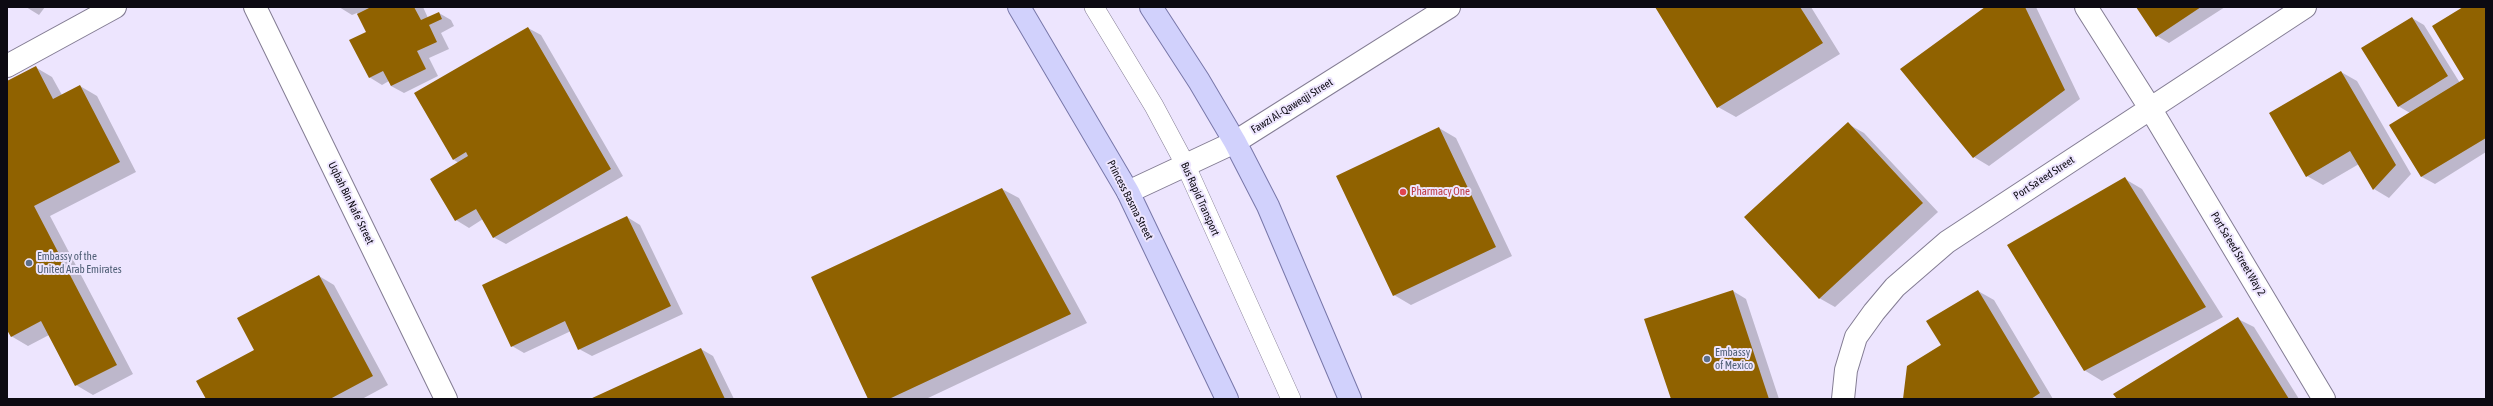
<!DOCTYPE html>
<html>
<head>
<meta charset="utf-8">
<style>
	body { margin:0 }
	#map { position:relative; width:2493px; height:406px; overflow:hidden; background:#ede5fe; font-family:"Asap Condensed",sans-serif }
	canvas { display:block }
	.frame { position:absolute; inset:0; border:8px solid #0c0a12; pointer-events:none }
</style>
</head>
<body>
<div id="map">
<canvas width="2493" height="406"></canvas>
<div class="frame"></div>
</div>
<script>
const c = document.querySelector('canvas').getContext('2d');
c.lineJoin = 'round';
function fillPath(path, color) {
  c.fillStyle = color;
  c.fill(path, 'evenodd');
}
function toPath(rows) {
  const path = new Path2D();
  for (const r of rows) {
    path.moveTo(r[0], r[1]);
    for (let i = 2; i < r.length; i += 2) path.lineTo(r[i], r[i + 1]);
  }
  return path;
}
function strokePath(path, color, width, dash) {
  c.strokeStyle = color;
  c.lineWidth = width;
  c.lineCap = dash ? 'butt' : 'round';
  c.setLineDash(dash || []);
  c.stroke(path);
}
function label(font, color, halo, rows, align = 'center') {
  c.font = font + ' "Asap Condensed",sans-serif';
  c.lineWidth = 4;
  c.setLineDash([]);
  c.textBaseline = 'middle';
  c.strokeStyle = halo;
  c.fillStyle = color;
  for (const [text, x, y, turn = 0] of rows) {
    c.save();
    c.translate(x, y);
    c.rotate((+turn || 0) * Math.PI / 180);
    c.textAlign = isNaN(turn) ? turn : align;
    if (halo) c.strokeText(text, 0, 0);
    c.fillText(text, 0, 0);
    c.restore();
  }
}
fillPath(toPath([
	[26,7,45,7,39,15],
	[339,7,423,7,428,18,439,13,451,20,454,26,441,33,449,49,429,58,438,76,404,93,391,86,389,81,382,85,369,77,367,33,357,13,352,15],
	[1656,7,1811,7,1840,54,1736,117,1718,107],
	[1987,7,2036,7,2080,99,1989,166,1974,157],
	[2138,7,2225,7,2169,43,2157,36],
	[2464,7,2486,7,2486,152,2435,184,2422,177,2390,125,2410,113,2398,106,2412,18,2424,25,2460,83,2465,79],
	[528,28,541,35,623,176,506,244,493,237,483,219,469,228,456,220,432,179,459,163,454,160],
	[35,67,52,77,62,95,80,86,97,96,136,172,50,216,133,374,93,395,76,385,49,335,28,346,11,336,7,327,7,82],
	[2341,72,2357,81,2411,174,2389,198,2374,189,2359,164,2323,185,2307,176],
	[1848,124,1864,133,1938,212,1835,307,1819,298],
	[1439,128,1456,138,1512,256,1411,305,1394,295],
	[2125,179,2142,189,2223,317,2102,381,2084,370],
	[1002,189,1019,198,1087,323,926,399,869,399],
	[627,217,640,225,683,314,592,356,579,349,571,331,524,353,512,346],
	[319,276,334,285,388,385,362,399,207,399,255,351],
	[1733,291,1746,299,1779,399,1672,399],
	[1978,291,1994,300,2053,399,1904,399],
	[2238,319,2254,327,2299,399,2118,399],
	[701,349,713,356,734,399,593,399]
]), '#0003');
fillPath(toPath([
	[371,7,414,7,421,20,439,12,442,19,429,25,437,42,417,51,426,69,391,86,383,71,369,78,349,40,366,32,357,14],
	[1655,7,1800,7,1823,43,1717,108],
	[1985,7,2025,7,2065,90,1973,158,1900,69],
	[2136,7,2201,7,2156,37],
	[2463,7,2486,7,2486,138,2421,177,2389,125,2464,79,2432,26],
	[2412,17,2448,76,2398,107,2361,48],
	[528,27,611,169,493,238,476,209,455,221,430,179,468,156,466,152,453,160,414,93],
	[36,66,53,99,80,85,120,162,34,206,117,365,75,386,41,321,11,337,7,330,7,81],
	[2341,71,2396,165,2373,190,2350,151,2306,177,2269,113],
	[1848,122,1923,203,1819,299,1744,217],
	[1439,127,1496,247,1393,296,1336,176],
	[2125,177,2206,307,2084,371,2007,245],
	[1002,188,1071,314,889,399,868,399,811,277],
	[627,216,671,306,578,350,565,321,511,347,482,285],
	[319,275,373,376,330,399,206,399,196,381,254,350,237,318],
	[1733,290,1769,399,1671,399,1644,319],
	[1978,290,2040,393,2031,399,1903,399,1907,366,1941,345,1926,321],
	[2238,317,2289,399,2117,399,2113,394],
	[701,348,725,399,590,399]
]), '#906200');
const service = toPath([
	[1094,7,1154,106,1185,164,1291,399]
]);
const minor = toPath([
	[2086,7,2150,108,2324,399],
	[7,66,115,7],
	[1843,399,1846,370,1856,337,1874,312,1895,287,1947,242,2305,7]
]);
const tertiary = toPath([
	[255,7,446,399],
	[1128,192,1235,142,1449,7]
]);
const primary = toPath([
	[1019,7,1128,192,1227,399],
	[1151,7,1199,81,1235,142,1268,206,1350,399]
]);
strokePath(service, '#837c93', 20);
strokePath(minor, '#837c93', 24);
strokePath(tertiary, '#837c93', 24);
strokePath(primary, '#7877a9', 24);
strokePath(service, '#fff', 19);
strokePath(minor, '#fff', 22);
strokePath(tertiary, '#fff', 22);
strokePath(primary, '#d1d1fc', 22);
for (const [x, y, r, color] of [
	[1403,192,4,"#e0444e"],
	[29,263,4,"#5c6f8a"],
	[1707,359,4,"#5c6f8a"]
]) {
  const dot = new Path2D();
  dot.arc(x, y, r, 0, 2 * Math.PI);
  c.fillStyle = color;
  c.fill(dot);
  strokePath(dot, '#ede5fe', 1.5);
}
label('11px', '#0c0a12', '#ede5fe', [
	["Fawzi Al-Qaweqji Street",1292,106,-32],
	["Port Sa'eed Street",2044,178,-33],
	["Bus Rapid Transport",1200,199,66],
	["Princess Basma Street",1130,200,63],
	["Uqbah Bin Nafe' Street",351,203,64],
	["Port Sa'eed Street Way 2",2238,254,59]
]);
label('11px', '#be3a42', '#ede5fe', [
	["Pharmacy One",1411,192]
], 'left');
label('11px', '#4e5e75', '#ede5fe', [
	["Embassy of the",37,257],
	["United Arab Emirates",37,270],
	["Embassy",1715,353],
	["of Mexico",1715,366]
], 'left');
</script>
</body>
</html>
